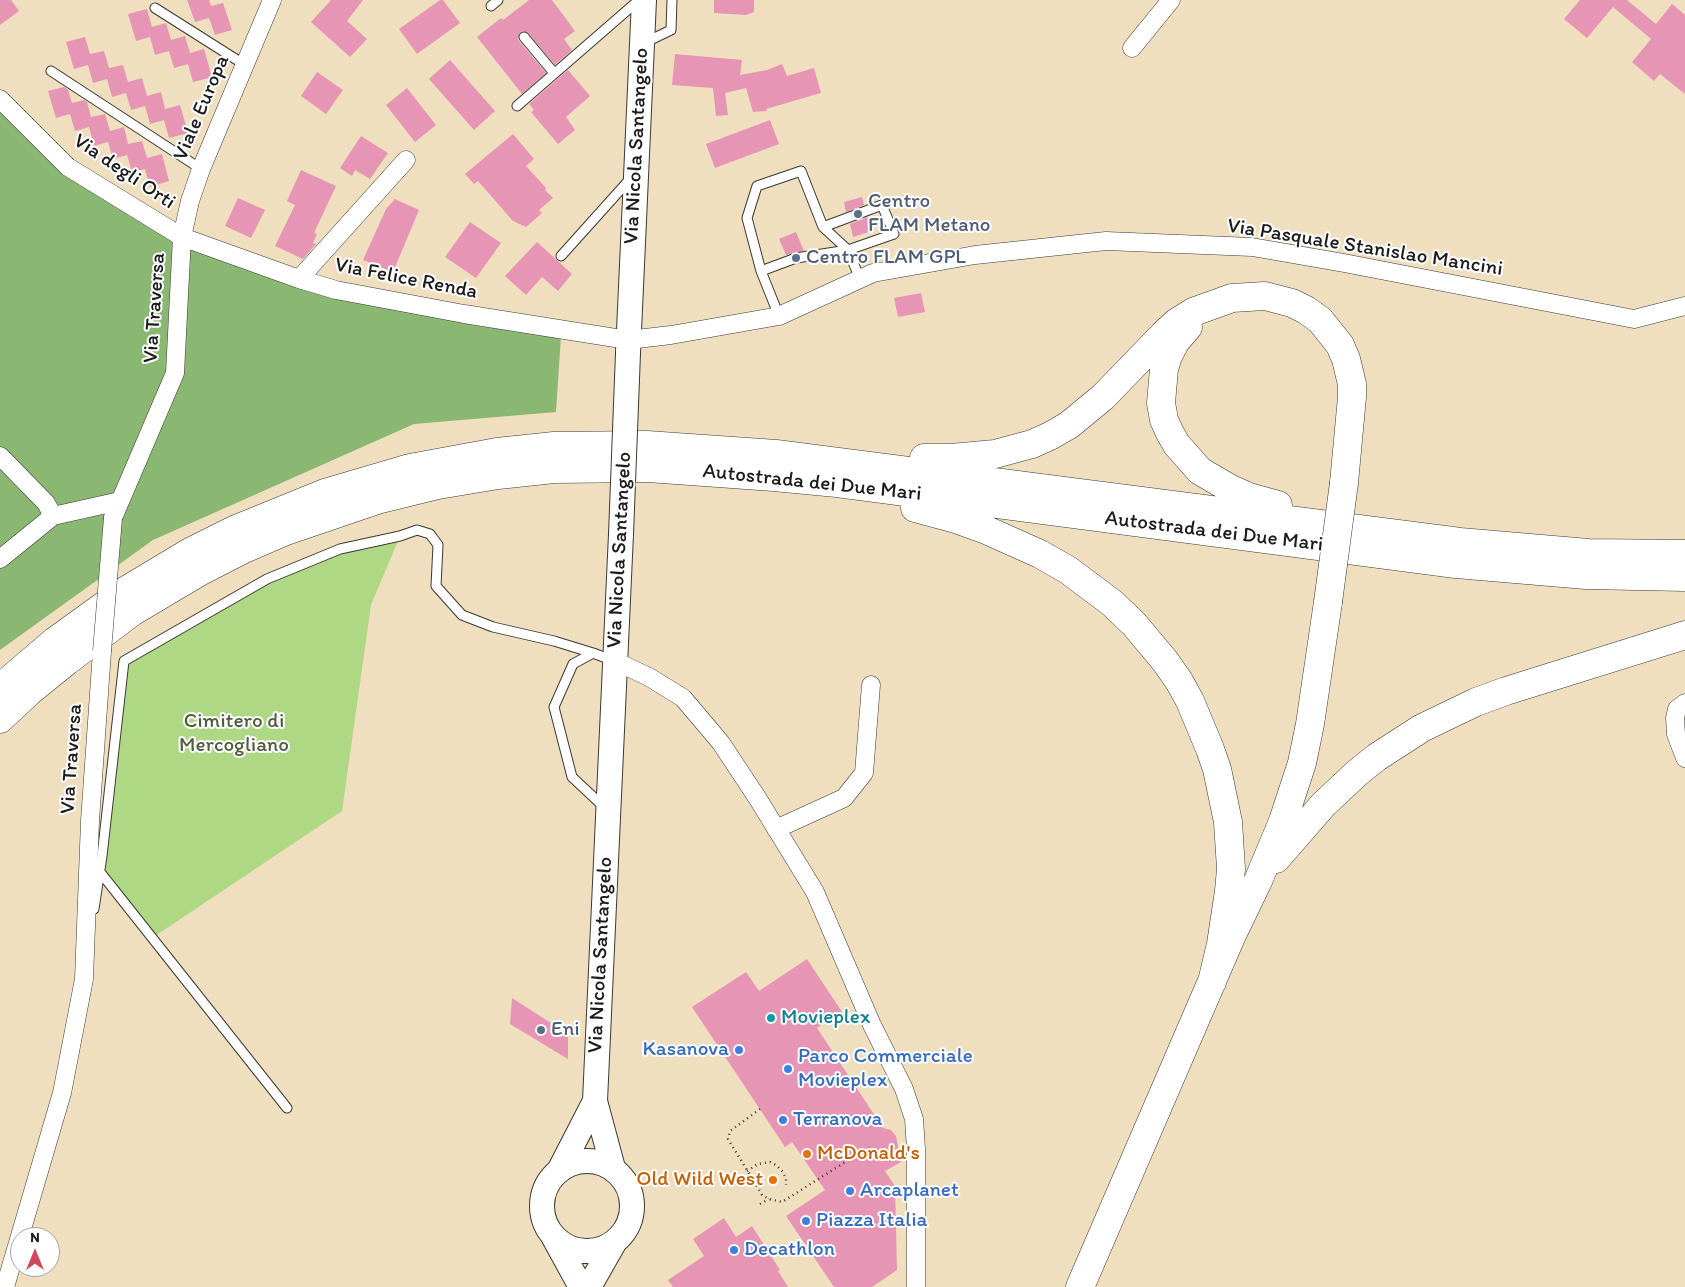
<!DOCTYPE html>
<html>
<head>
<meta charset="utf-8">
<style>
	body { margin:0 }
	#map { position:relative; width:1685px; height:1287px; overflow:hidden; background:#efdfbf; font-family:Itim,sans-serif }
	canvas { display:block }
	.north { position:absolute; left:10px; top:1227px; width:50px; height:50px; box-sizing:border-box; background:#fff; border:1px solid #a4a4a4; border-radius:50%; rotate:0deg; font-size:14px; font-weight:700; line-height:20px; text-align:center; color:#1c1c1c }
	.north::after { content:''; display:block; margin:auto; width:18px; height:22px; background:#d1495b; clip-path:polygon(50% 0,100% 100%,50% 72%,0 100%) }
</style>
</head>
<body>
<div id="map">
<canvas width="1685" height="1287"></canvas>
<div class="north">N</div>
</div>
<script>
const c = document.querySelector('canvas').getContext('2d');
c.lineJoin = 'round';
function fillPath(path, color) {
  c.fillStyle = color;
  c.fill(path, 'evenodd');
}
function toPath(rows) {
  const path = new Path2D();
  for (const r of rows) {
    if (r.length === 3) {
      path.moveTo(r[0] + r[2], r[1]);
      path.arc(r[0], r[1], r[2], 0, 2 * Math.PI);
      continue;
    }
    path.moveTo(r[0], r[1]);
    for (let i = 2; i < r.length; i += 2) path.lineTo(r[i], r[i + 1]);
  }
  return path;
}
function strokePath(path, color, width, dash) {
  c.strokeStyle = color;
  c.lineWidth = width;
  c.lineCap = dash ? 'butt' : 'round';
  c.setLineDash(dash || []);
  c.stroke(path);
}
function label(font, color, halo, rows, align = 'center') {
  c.font = font + ' Itim,sans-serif';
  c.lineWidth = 4;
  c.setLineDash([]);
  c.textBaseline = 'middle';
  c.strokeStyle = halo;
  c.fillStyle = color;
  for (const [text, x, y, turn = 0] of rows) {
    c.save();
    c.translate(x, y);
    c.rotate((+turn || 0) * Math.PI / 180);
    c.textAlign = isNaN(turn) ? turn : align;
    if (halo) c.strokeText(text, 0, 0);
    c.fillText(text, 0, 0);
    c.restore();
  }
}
fillPath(toPath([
	[400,536,371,605,342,811,152,938,100,872,124,661,267,579,340,549]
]), '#aed884');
fillPath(toPath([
	[0,108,61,170,321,293,561,336,556,412,414,424,153,540,0,650]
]), '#8ab872');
fillPath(toPath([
	[0,0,11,0,19,11,0,25],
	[187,0,209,0,211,6,223,3,232,30,215,35,209,18,195,22],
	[331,0,363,0,347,21,367,39,350,57,311,22],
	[440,0,443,0,460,23,417,54,399,29],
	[529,0,552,0,575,31,564,39,572,50,555,65,528,33,523,31,520,33,518,38,519,41,546,73,522,94,477,37,501,18,503,20],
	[714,0,754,0,754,12,746,15,714,13],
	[1580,0,1627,0,1656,24,1672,4,1685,15,1685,94,1660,74,1654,81,1632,62,1651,39,1613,7,1587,38,1564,19],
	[147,9,152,27,166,23,171,40,185,36,190,53,204,49,212,77,193,82,188,64,174,68,169,51,155,55,150,37,136,41,128,14],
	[85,37,90,54,104,51,109,68,123,65,128,82,142,78,147,96,161,92,165,109,180,105,188,133,169,138,164,120,150,124,145,106,131,110,126,93,112,97,107,79,93,83,88,65,74,69,66,42],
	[675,54,742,60,740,75,767,70,782,64,787,76,814,68,821,93,766,109,767,111,753,112,746,88,725,93,728,115,716,116,713,88,672,85],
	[450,60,495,111,474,130,429,79],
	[568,70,590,96,566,117,575,130,558,144,531,112,534,110,529,104],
	[317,72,343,90,326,114,301,96],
	[64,87,68,90,72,103,84,100,87,102,91,117,105,114,110,131,124,127,128,144,142,141,147,158,162,154,169,181,150,187,145,169,132,172,127,155,113,159,108,142,94,146,89,127,75,131,70,114,56,118,48,91],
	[407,88,436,125,415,142,386,105],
	[770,120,779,144,715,168,706,144],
	[513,134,534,159,526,166,546,188,545,190,553,198,539,210,542,213,526,227,513,221,478,181,474,184,465,174],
	[361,136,388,153,370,179,355,170,352,176,340,168],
	[301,170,336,186,314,233,317,234,313,243,316,244,303,259,275,246,295,205,287,201],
	[862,197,864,205,846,212,844,202],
	[238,198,265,210,251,238,225,226],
	[395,199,419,210,393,272,363,260,386,209],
	[868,217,872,231,853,237,850,224],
	[470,222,501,243,476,278,445,257],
	[796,232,804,251,786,255,779,239],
	[537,242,572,274,558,291,542,277,526,295,505,276],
	[921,293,925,312,898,317,894,298],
	[807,959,842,1012,817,1028,883,1128,891,1130,896,1136,901,1162,885,1171,895,1186,897,1270,872,1287,834,1287,786,1216,825,1190,792,1142,785,1147,692,1007,746,972,759,991],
	[512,998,568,1034,568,1059,510,1024],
	[724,1218,736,1237,752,1226,780,1270,778,1271,788,1287,673,1287,668,1280,704,1256,693,1239]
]), '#e695b5');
const lane = toPath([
	[491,6,498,0],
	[155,8,245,65],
	[524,37,554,73],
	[644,43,671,30,672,0],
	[51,71,201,169],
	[517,106,639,0],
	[561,256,631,178],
	[761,271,747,218,757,186,801,171,823,227,882,205,894,234,848,250,823,227],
	[779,316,761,271,796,258,848,250,860,279],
	[593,653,573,664,554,707,572,777,604,807],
	[100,872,287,1108],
	[94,909,102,856,124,661,267,579,340,549,400,536,417,530,430,534,438,545,436,586,462,615,493,627,554,641,593,653,614,661]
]);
const street = toPath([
	[1132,48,1171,0],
	[0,99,68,167,182,237,299,279,336,290,464,314,628,340,671,335,779,316,873,273,975,255,1106,241,1252,247,1344,263,1634,319,1685,306],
	[299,279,406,160],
	[0,456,46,503,53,516],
	[113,518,175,373,182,237,190,201,201,169,272,0],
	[0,559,53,516,120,501],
	[615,661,649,677,683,698,721,743,758,799,815,892,872,1025,904,1089,914,1119,916,1149,916,1287],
	[1685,703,1677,709,1675,718,1676,734,1685,758],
	[776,829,844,798,864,773,871,685],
	[5,1287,62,1093,84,979,90,821,102,651]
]);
const secondary = toPath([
	[628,353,644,0],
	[587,1206,45],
	[613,1168,595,1101,621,534],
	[560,1169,595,1101],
	[554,1238,581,1287],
	[589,1287,614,1243]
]);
const highway = toPath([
	[1188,327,1176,341,1168,356,1164,369,1161,403,1164,420,1170,433,1177,445,1200,471,1231,489,1249,497,1278,505],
	[924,458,951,458,995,454,1032,444,1050,436,1069,425,1103,397,1163,335,1177,322,1193,312,1232,298,1265,296,1292,303,1306,310,1320,320,1340,345,1346,359,1352,384,1352,397,1344,483],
	[915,508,956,519,984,529,1040,554,1068,570,1112,603,1134,624,1165,661,1179,681,1190,701,1210,749,1217,769,1228,822,1231,869,1229,891,1221,944,1212,982],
	[0,688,55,641,120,594,190,552,234,530,325,493,410,468,497,452,554,446,647,445,776,454,1460,542,1588,553,1685,554],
	[0,719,30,691,67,661,132,612,201,571,242,550,286,531,377,500,438,485,498,475,554,469,648,468,774,477,837,483,1456,564,1586,575,1685,577],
	[1276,859,1323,805,1357,773,1377,757,1422,728,1476,702,1506,691,1685,635],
	[1080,1287,1231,937,1258,881,1283,821,1302,763,1310,724,1328,602]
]);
strokePath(lane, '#3c3934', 11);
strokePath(street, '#3c3934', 19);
strokePath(secondary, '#3c3934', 26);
strokePath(highway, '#3c3934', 29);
strokePath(toPath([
	[760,1109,730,1131,728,1139,758,1188,762,1195,769,1199,782,1202,869,1147],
	[747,1171,758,1164,770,1162,776,1165,783,1172,786,1179,786,1185],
	[760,1204,769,1199]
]), '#3c3934', 2.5, [1, 4]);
strokePath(lane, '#fff', 9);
strokePath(street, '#fff', 18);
strokePath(secondary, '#fff', 24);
strokePath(highway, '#fff', 28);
const streetBridge = toPath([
	[102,651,113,518]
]);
const secondaryBridge = toPath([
	[621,534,628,353]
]);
const highwayBridge = toPath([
	[1328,602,1344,483]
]);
strokePath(streetBridge, '#3c3934', 19, []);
strokePath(secondaryBridge, '#3c3934', 26, []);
strokePath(highwayBridge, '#3c3934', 29, []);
strokePath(streetBridge, '#fff', 18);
strokePath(secondaryBridge, '#fff', 24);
strokePath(highwayBridge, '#fff', 28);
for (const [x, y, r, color] of [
	[858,214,5,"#5c6f8a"],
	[796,258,5,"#5c6f8a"],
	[771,1018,5,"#0f9aa8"],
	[541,1030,5,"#5c6f8a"],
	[739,1050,5,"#3f7fe0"],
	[788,1069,5,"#3f7fe0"],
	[783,1120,5,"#3f7fe0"],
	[807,1154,5,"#e8710a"],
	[773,1180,5,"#e8710a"],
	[850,1191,5,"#3f7fe0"],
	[806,1221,5,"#3f7fe0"],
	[734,1250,5,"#3f7fe0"]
]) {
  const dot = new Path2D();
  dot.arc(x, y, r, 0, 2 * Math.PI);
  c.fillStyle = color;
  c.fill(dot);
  strokePath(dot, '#fff', 2);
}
label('21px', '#1c1c1c', '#fff', [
	["Viale Europa",202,108,-67],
	["Via Nicola Santangelo",637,146,-87],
	["Via degli Orti",124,172,34],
	["Via Pasquale Stanislao Mancini",1365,248,9],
	["Via Felice Renda",406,279,11],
	["Via Traversa",155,308,-86],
	["Autostrada dei Due Mari",812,483,6],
	["Autostrada dei Due Mari",1214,532,7],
	["Via Nicola Santangelo",620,550,-87],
	["Via Traversa",72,759,-86],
	["Via Nicola Santangelo",601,955,-87]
]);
label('21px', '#4e5e75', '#fff', [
	["Centro",868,202],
	["FLAM Metano",868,226],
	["Centro FLAM GPL",806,258],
	["Eni",551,1030]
], 'left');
label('21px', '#4f5e40', '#fff', [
	["Cimitero di",234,722],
	["Mercogliano",234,746]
]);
label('21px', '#0d838f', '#fff', [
	["Movieplex",781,1018]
], 'left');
label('21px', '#366cbe', '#fff', [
	["Kasanova",729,1050,"right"],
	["Parco Commerciale",798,1057],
	["Movieplex",798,1081],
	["Terranova",793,1120],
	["Arcaplanet",860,1191],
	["Piazza Italia",816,1221],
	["Decathlon",744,1250]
], 'left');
label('21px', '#c56008', '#fff', [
	["McDonald's",817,1154],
	["Old Wild West",763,1180,"right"]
], 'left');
</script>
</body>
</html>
